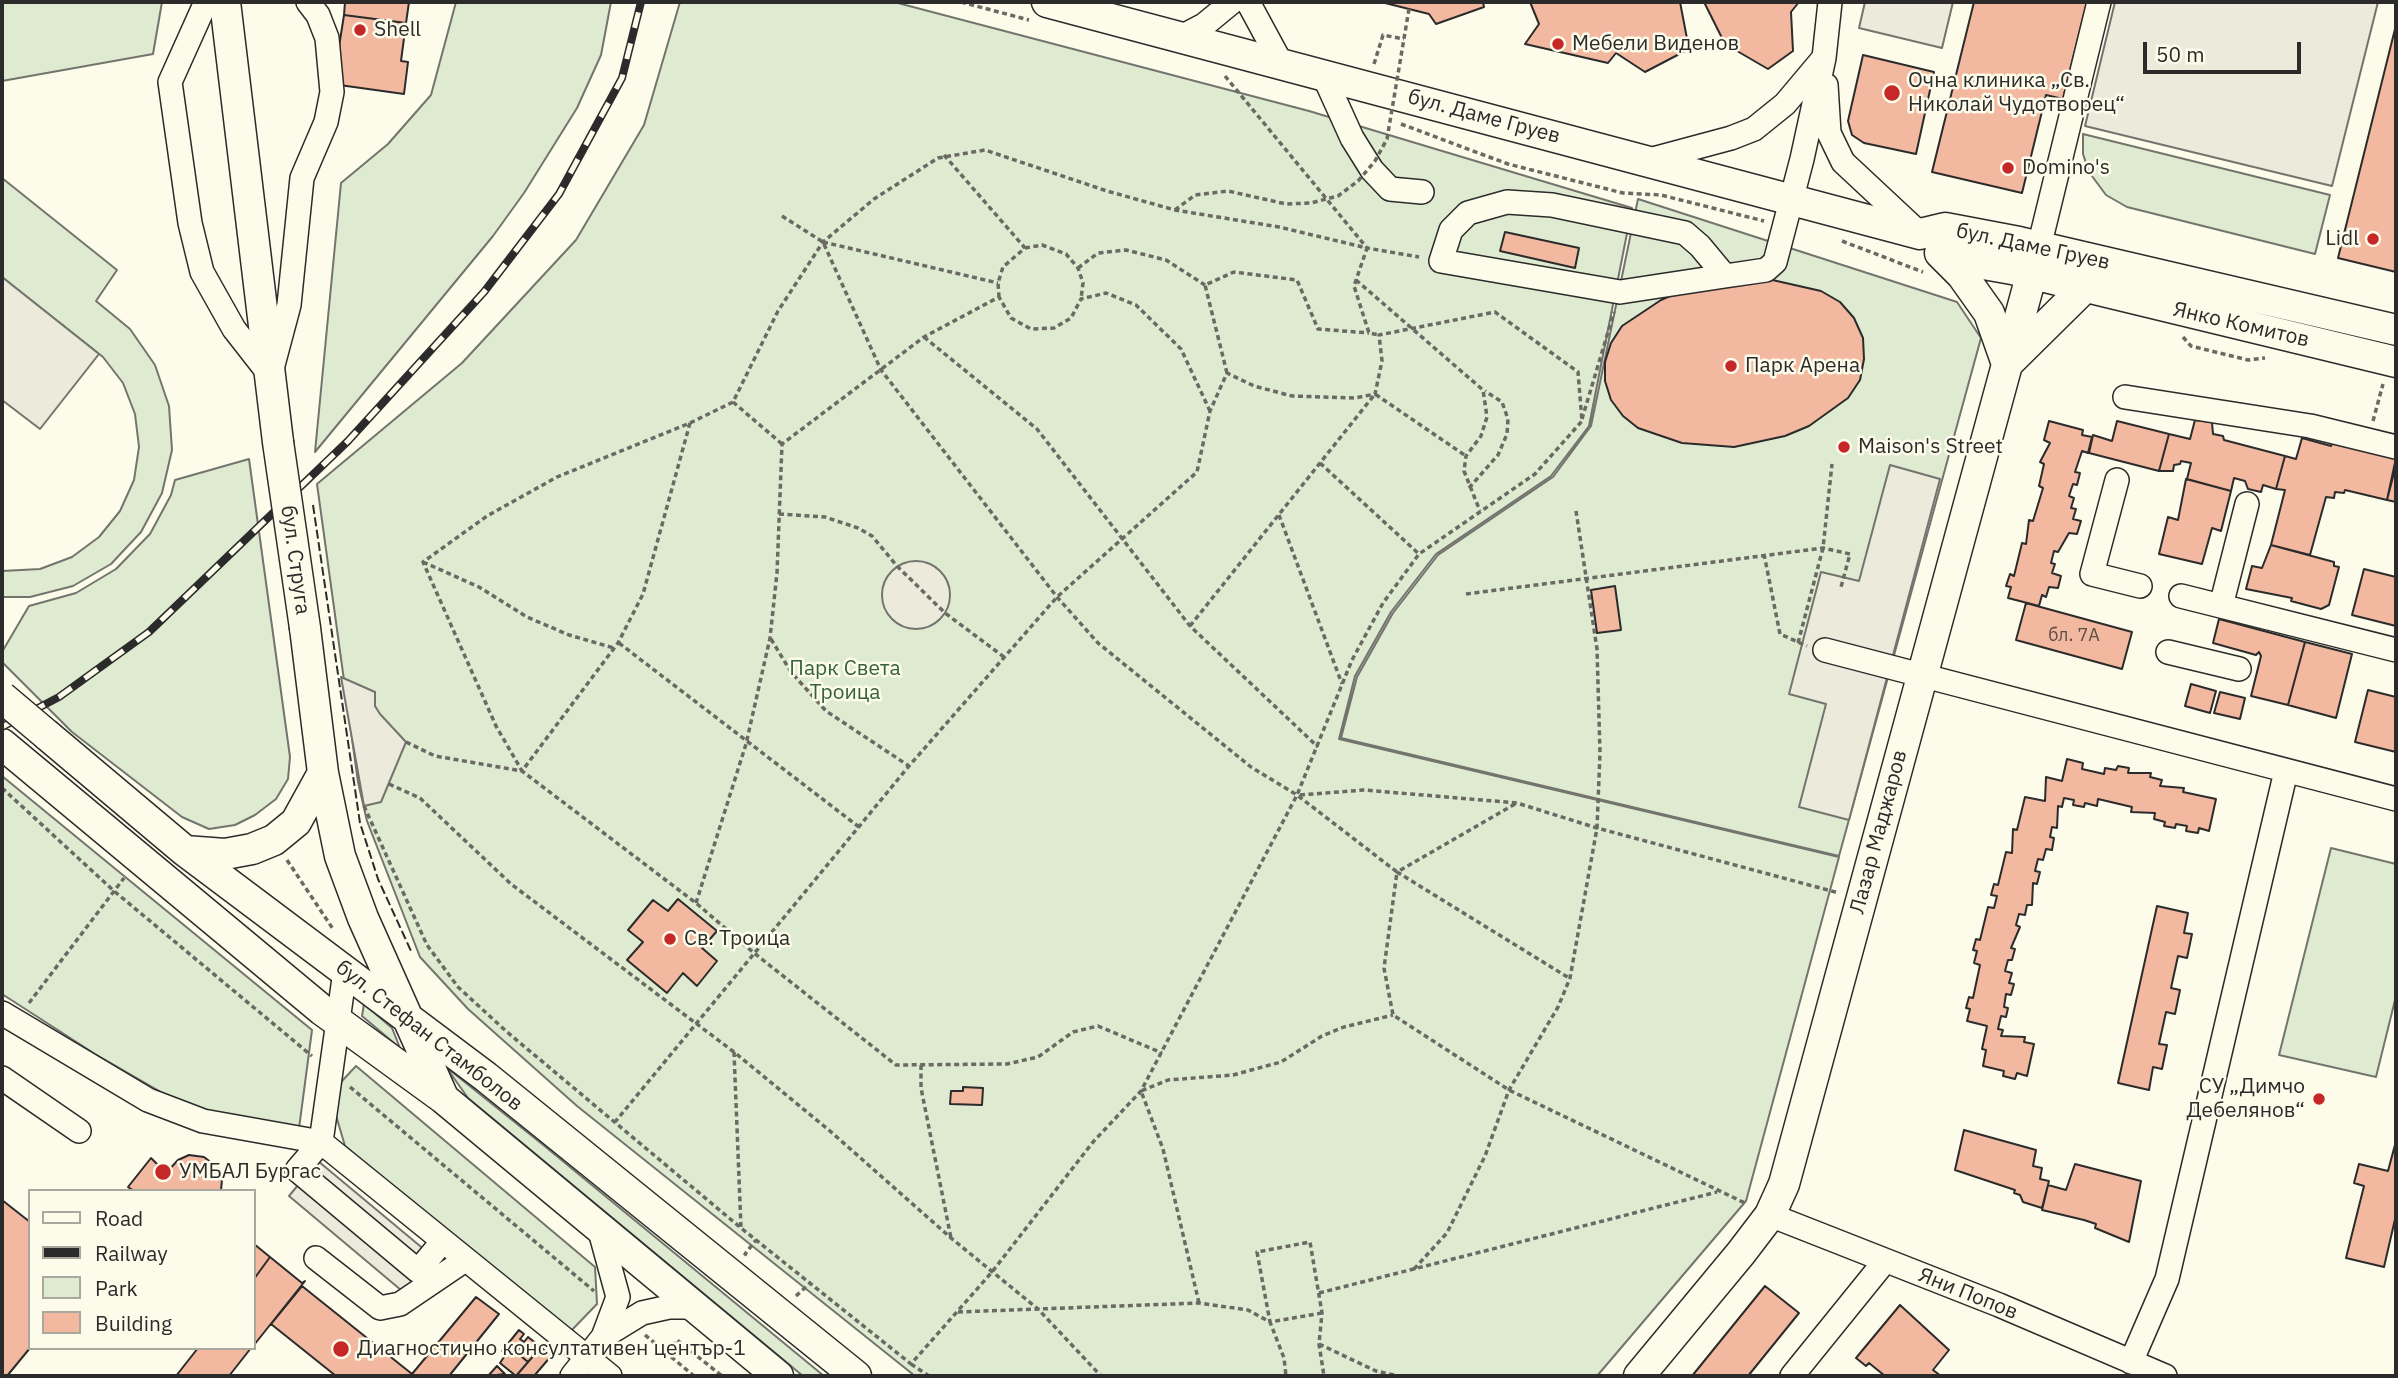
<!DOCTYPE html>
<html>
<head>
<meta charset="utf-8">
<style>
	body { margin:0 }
	#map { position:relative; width:2398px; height:1378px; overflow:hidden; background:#fdfbea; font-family:"IBM Plex Sans",sans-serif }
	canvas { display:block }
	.frame { position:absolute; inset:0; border:4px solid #2b2b2b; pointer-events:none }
	.legend { position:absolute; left:28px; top:1189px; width:228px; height:161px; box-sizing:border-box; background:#fdfbea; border:2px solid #a9a89e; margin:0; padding:9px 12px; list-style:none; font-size:21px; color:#2b2b2b }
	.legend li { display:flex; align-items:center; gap:14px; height:35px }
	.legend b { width:35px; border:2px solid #a9a89e }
	.scale { position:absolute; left:2143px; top:42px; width:158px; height:32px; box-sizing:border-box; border:4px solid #2b2b2b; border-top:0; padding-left:9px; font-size:21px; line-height:24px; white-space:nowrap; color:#2b2b2b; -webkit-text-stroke:5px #fdfbea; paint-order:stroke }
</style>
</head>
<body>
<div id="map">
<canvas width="2398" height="1378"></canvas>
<div class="frame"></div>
<ul class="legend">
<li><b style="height:9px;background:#fdfbea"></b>Road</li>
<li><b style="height:9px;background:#2b2b2b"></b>Railway</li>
<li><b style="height:19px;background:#deebd1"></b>Park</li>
<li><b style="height:19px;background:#f2b8a0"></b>Building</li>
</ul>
<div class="scale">50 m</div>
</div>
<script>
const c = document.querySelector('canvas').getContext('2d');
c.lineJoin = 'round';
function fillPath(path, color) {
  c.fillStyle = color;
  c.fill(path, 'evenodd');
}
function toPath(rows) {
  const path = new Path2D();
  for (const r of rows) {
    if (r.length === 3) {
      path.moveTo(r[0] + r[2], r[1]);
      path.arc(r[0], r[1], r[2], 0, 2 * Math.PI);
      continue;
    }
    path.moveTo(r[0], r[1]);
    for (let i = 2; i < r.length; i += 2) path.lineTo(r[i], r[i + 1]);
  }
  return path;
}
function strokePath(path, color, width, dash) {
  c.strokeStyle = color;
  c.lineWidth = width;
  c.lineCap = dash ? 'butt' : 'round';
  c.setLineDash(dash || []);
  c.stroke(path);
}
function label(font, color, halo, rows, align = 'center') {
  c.font = font + ' "IBM Plex Sans",sans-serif';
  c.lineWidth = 5;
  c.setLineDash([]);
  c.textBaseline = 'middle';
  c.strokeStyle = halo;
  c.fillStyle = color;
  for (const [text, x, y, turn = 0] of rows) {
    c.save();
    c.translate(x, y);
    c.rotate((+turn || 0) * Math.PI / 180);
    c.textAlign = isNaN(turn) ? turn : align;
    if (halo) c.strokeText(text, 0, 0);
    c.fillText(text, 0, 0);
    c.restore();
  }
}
const green = toPath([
	[2,2,162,2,153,54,2,81,2,2],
	[456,2,611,2,601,55,577,108,524,193,493,236,315,452,341,183,388,144,431,95,456,2],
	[680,2,894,2,1309,111,1632,208,1589,426,1551,476,1436,554,1391,612,1355,676,1339,739,1839,857,1746,1201,1597,1376,915,1376,577,1106,468,1009,420,957,367,821,358,782,317,484,462,363,576,240,644,125,680,2],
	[2083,134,2330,195,2315,254,2127,207,2106,195,2089,172,2083,154,2083,134],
	[2,178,117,270,96,301,130,329,155,365,169,406,172,450,162,493,141,532,111,564,73,586,30,597,2,597,2,571,40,569,72,557,99,537,120,511,134,480,139,447,135,414,123,383,103,357,2,277,2,178],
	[1638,199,1957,302,1981,338,1839,856,1341,738,1357,677,1393,613,1438,555,1553,477,1591,426,1638,199],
	[249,459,290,757,288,779,276,799,255,815,235,825,209,829,182,817,72,732,2,662,2,652,29,606,76,593,116,569,150,534,171,495,175,480,249,459],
	[2,776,312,1030,298,1136,278,1139,173,1099,95,1054,2,994,2,776],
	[2331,848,2396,864,2396,996,2376,1077,2279,1055,2331,848],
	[364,1004,392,1028,400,1048,362,1016,364,1004],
	[356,1066,595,1267,597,1304,568,1334,345,1146,335,1112,335,1100,342,1081,356,1066],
	[446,1067,542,1144,824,1376,803,1376,468,1098,446,1067]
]);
fillPath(green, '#deebd1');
strokePath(green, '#74746e', 2);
const parking = toPath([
	[1865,2,1953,2,1942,48,1859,28,1865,2],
	[2115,2,2378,2,2332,186,2085,126,2115,2],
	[2,277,99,354,40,429,2,400,2,277],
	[1890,465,1940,479,1849,820,1799,807,1826,704,1789,694,1821,572,1859,581,1890,465],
	[916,595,34],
	[341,677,375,692,375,706,380,714,406,742,381,802,364,806,341,677],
	[318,1161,444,1266,414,1301,289,1196,318,1161]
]);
fillPath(parking, '#eceadb');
strokePath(parking, '#74746e', 2);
const building = toPath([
	[345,2,409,2,406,23,344,15,345,2],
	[1381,2,1483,2,1484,7,1436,24,1429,14,1381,2],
	[1530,2,1680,2,1689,49,1645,72,1616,53,1608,63,1525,44,1539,24,1530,2],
	[1704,2,1799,2,1791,12,1793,51,1768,69,1725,44,1704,2],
	[1974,2,2087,2,2063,99,2046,95,2022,193,1932,172,1974,2],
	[344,15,406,23,401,61,408,62,404,94,325,83,338,53,344,15],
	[2396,25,2396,272,2338,258,2396,25],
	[1863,55,1934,72,1916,154,1864,143,1852,135,1848,121,1863,55],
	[1505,232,1579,248,1575,268,1500,251,1505,232],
	[1768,279,1821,291,1840,302,1854,318,1863,338,1864,359,1860,380,1848,398,1809,426,1785,436,1734,447,1682,443,1638,428,1623,416,1611,400,1605,381,1605,362,1611,343,1622,326,1661,300,1686,289,1768,279],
	[2195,420,2212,422,2213,434,2223,436,2224,440,2285,456,2276,489,2263,485,2261,492,2248,489,2245,481,2234,478,2231,491,2187,479,2191,463,2181,461,2180,464,2174,465,2173,471,2159,471,2169,434,2190,439,2195,420],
	[2049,421,2083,430,2082,435,2092,437,2088,453,2082,451,2075,472,2080,473,2077,485,2073,484,2069,496,2074,498,2071,508,2076,509,2073,519,2081,521,2077,534,2069,533,2058,552,2054,551,2051,563,2055,564,2052,573,2061,576,2058,588,2049,587,2046,597,2042,595,2039,606,2008,598,2011,587,2006,586,2010,574,2014,576,2022,543,2026,544,2029,520,2033,521,2043,488,2039,486,2044,464,2040,462,2050,443,2044,440,2049,421],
	[2117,421,2169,434,2159,471,2089,453,2093,435,2112,441,2117,421],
	[2302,438,2331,446,2333,441,2396,458,2387,500,2345,490,2344,493,2335,492,2334,498,2326,497,2310,555,2271,545,2285,490,2276,489,2285,456,2296,459,2302,438],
	[2396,465,2396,502,2387,500,2396,465],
	[2186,479,2231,491,2221,531,2212,528,2202,564,2159,554,2168,517,2178,520,2186,479],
	[2271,545,2334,562,2334,566,2339,567,2329,605,2321,609,2291,601,2292,598,2246,589,2252,566,2262,568,2271,545],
	[2364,569,2396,577,2396,626,2352,615,2364,569],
	[1615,586,1621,630,1597,633,1591,590,1615,586],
	[2026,603,2132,632,2122,669,2016,640,2026,603],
	[2219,619,2305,642,2288,705,2251,696,2261,656,2259,652,2256,655,2213,643,2219,619],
	[2305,642,2352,654,2336,718,2288,705,2305,642],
	[2191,684,2216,691,2210,713,2185,706,2191,684],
	[2368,690,2396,697,2396,752,2355,742,2368,690],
	[2220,692,2245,698,2240,719,2214,713,2220,692],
	[2067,759,2083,763,2082,769,2104,774,2105,768,2116,770,2118,766,2129,768,2128,773,2151,773,2150,777,2162,780,2160,786,2184,788,2183,792,2216,799,2209,831,2199,828,2198,833,2186,831,2187,826,2176,824,2175,828,2164,826,2165,822,2154,819,2155,813,2131,812,2132,807,2098,799,2097,806,2085,803,2084,807,2073,805,2074,800,2064,798,2062,807,2058,806,2057,828,2052,827,2050,837,2054,838,2052,850,2046,849,2043,860,2038,859,2035,871,2040,872,2037,884,2033,883,2032,905,2027,905,2025,915,2019,914,2016,925,2020,927,2011,948,2015,949,2012,960,2008,960,2005,971,2012,973,2009,983,2014,984,2011,995,2006,994,2004,1007,2008,1008,2006,1017,2001,1016,1998,1029,2003,1030,2001,1036,2025,1037,2024,1042,2034,1044,2027,1076,2017,1073,2015,1079,2003,1076,2004,1071,1983,1066,1986,1050,1982,1049,1987,1026,1967,1021,1970,1009,1966,1008,1969,997,1973,998,1980,965,1974,963,1977,951,1973,950,1976,939,1980,940,1988,907,1994,908,1997,896,1991,895,1994,884,1998,885,2006,852,2012,853,2013,829,2017,830,2025,797,2045,801,2046,777,2062,781,2067,759],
	[678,899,717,931,702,948,717,961,697,986,683,973,667,993,627,960,643,942,628,930,653,900,668,911,678,899],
	[2157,906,2188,913,2184,933,2192,934,2187,958,2178,956,2171,988,2180,990,2175,1014,2166,1012,2159,1044,2167,1045,2162,1069,2153,1067,2149,1090,2118,1083,2157,906],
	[963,1087,983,1088,982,1105,950,1104,951,1091,963,1091,963,1087],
	[1964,1130,2036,1150,2033,1166,2042,1168,2040,1179,2049,1181,2042,1208,2023,1202,2020,1195,2014,1193,2015,1190,1955,1170,1964,1130],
	[2396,1141,2396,1215,2384,1267,2346,1258,2364,1186,2354,1183,2359,1164,2388,1171,2396,1141],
	[189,1155,204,1157,217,1167,222,1179,221,1191,134,1191,128,1187,151,1158,166,1173,178,1160,189,1155],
	[2075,1164,2141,1181,2129,1242,2095,1228,2096,1224,2084,1220,2042,1210,2048,1185,2066,1190,2075,1164],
	[2,1200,30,1222,30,1348,7,1376,2,1376,2,1200],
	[254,1244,270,1257,254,1279,254,1244],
	[270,1257,302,1283,305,1281,254,1345,254,1279,270,1257],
	[302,1286,412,1374,476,1297,499,1314,449,1376,336,1376,271,1324,302,1286],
	[1765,1286,1799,1313,1748,1376,1692,1376,1765,1286],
	[1900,1305,1949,1350,1933,1370,1941,1376,1885,1376,1869,1363,1866,1366,1856,1358,1900,1305],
	[519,1330,524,1334,520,1339,524,1342,516,1352,528,1362,516,1376,500,1363,506,1354,502,1351,519,1330],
	[528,1337,541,1347,528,1362,516,1352,528,1337],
	[541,1347,552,1355,534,1376,516,1376,541,1347],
	[198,1348,251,1348,229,1376,176,1376,198,1348],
	[497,1366,505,1374,488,1376,497,1366]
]);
fillPath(building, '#f2b8a0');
strokePath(building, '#2b2b2b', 2);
const minor = toPath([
	[206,2,170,82,190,223,202,272,234,329,270,375],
	[1248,2,1281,63],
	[1181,37,1204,25,1232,2],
	[1323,74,1352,138,1372,170,1390,189,1422,192],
	[1826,85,1829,133,1843,162,1918,232],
	[1649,160,1731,138,1754,129,1785,104,1822,60],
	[2039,247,2099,2],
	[1725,276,1700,246,1685,233,1552,205,1507,202,1468,213,1451,230,1441,261,1620,292,1725,276,1766,270,1775,262,1802,159,1824,58,1830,2],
	[273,365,289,305,302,178,326,122,332,92,327,38,318,15,308,2],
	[2125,397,2310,426,2396,447],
	[2117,480,2092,574,2140,586],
	[2181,596,2396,650],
	[2221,606,2247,504],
	[1825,650,2396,799],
	[2168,652,2239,669],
	[345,971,321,1142,297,1170,418,1271,442,1242],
	[2,1013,148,1100,203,1121,321,1142,610,1376],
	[2,1078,79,1131],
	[1770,1215,1999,1305,2165,1376],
	[316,1258,380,1308,400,1304,465,1260],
	[603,1337,642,1313,669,1307,696,1307],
	[2131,1362,2167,1279,2286,771],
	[572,1376,603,1337,618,1297,600,1231],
	[1792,1376,1885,1261]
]);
const major = toPath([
	[225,2,278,442],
	[1047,2,1920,234,1945,228,2019,242,2396,330],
	[1940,253,1962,275,1989,313,2007,364],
	[1944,257,2012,269,2396,362],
	[2008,363,2085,287],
	[305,628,323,773,340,856,363,918,443,1097],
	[47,735,185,851,486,1077,856,1376],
	[2,744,322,1010,443,1098,778,1376],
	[185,851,225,854,252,849,274,840,296,822,323,773],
	[1639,1376,1741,1253,1770,1215,1784,1184,2039,247]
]);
strokePath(minor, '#2b2b2b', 26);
strokePath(major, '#2b2b2b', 33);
strokePath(toPath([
	[961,2,1029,20],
	[1374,64,1383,35,1404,39],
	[1225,76,1367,248,1419,257],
	[1401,124,1508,164,1623,193,1661,195,1764,221],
	[944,155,1025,248,1003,267,998,283,999,297],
	[782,216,823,242,881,370,1057,597,1098,643,1251,767,1297,795,1397,872,1384,968,1393,1015,1509,1090,1747,1204],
	[1842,241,1923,272],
	[823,242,998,283],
	[1025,248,1042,245,1066,254,1078,268,1083,283,1081,299],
	[1078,268,1098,253,1126,250,1166,260,1205,285],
	[1356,280,1483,390,1487,417,1481,436,1466,456,1464,471,1480,511],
	[924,337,1037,429,1190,626,1318,747],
	[2183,337,2191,346,2248,360,2265,358],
	[1227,373,1205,285,1234,272,1297,280,1318,329,1369,333],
	[733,402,782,444],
	[1582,419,1614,312],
	[2373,421,2383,384],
	[690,423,643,594,618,643,522,771,496,726,423,562,487,516,557,477,690,423,733,402,778,311,823,242,874,199,938,158,985,150,1107,191,1175,210,1279,227,1367,248,1354,286,1369,333,1379,335],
	[1320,463,1419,554],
	[1469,488,1498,455,1507,434,1508,419,1502,402,1485,391],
	[779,514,825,517,858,528,872,536,897,566,945,613,1004,657],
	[1279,515,1342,684],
	[1764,554,1780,634,1807,646],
	[423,562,479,587,527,617,569,635,614,648],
	[1466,594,1823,548,1850,554,1841,587],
	[1190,626,1375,394,1466,456],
	[771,639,791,672,826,711,909,766],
	[619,643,859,827],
	[1798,643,1823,548,1832,464],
	[406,742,435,756,522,771,696,903,754,953,896,1065,1007,1064,1038,1057,1073,1032,1098,1026,1162,1053],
	[389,784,420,798,511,884,734,1052,830,1131,951,1238,1038,1309,1101,1376],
	[2,788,114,891,312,1056],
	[1300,795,1364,790,1517,803,1597,828,1839,893],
	[1515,804,1397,872,1569,978],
	[364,806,427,945,458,987,507,1032,741,1228,911,1364,992,1272,1093,1142,1141,1091,1297,795,1352,660,1383,603,1419,554,1535,474,1582,421,1578,372,1495,312,1379,335,1382,361,1375,394,1355,398,1292,396,1254,386,1227,373,1210,411,1197,472,1057,597,909,766,615,1122],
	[287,860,333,929],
	[696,903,746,744,770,638,777,573,782,444,924,337,999,297,1011,318,1031,329,1054,328,1071,318,1081,299,1106,293,1136,305,1181,349,1210,411],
	[29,1003,124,878],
	[734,1052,741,1228],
	[921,1065,921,1088,951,1238],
	[350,1087,594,1291],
	[747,1255,745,1254,756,1240],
	[1414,1269,1447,1233,1485,1156,1509,1090,1558,1007,1570,978,1597,828,1600,753,1597,649,1576,511],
	[1319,1293,1717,1192],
	[796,1296,809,1284],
	[1199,1303,1163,1149,1141,1091,1168,1080,1233,1075,1281,1062,1322,1036,1344,1027,1393,1015],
	[958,1312,1199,1303,1248,1310,1270,1322,1284,1358,1286,1376],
	[1322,1313,1270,1322,1257,1252,1310,1242,1322,1313,1319,1344,1324,1376],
	[645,1335,694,1376],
	[1319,1344,1376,1371,1399,1376],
	[667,1353,677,1340,722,1376],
	[911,1364,929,1376]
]), '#6a6964', 3.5, [5, 3.5]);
strokePath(minor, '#fdfbea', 23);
strokePath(major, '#fdfbea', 30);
const rail = toPath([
	[2,727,59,697,149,632,348,441,484,292,559,194,622,78,641,2]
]);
strokePath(rail, '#2b2b2b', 8);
strokePath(rail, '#fdfbea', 5, [16]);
const majorBridge = toPath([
	[278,442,305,628],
	[2,697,47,735]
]);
strokePath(majorBridge, '#2b2b2b', 33, []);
strokePath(toPath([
	[1175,210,1195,195,1228,191,1286,204,1311,203,1338,196,1358,181,1375,161,1387,139,1409,9]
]), '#6a6964', 3.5, [5, 3.5]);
strokePath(majorBridge, '#fdfbea', 30);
strokePath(toPath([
	[313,505,360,823,378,879,411,951]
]), '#2b2b2b', 2, [9, 3.5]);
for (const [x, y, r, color] of [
	[360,30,7,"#c62828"],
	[1558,44,7,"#c62828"],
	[1892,93,9,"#c62828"],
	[2008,168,7,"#c62828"],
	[2373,239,7,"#c62828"],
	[1731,366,7,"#c62828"],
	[1844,447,7,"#c62828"],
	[670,939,7,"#c62828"],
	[2319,1099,7,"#c62828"],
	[163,1172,9,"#c62828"],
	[341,1349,9,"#c62828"]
]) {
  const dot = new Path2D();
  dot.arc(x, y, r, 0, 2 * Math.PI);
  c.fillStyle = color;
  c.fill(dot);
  strokePath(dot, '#fdfbea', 2.5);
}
label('18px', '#5d4e48', null, [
	["бл. 7А",2074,636]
]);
label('21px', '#2b2b2b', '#fdfbea', [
	["Shell",374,30],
	["Мебели Виденов",1572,44],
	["Oчна клиника „Св.",1908,81],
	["Николай Чудотворец“",1908,105],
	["Domino's",2022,168],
	["Lidl",2359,239,"right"],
	["Парк Арена",1745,366],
	["Maison's Street",1858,447],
	["Св. Троица",684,939],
	["СУ „Димчо",2305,1087,"right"],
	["Дебелянов“",2305,1111,"right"],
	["УМБАЛ Бургас",179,1172],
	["Диагностично консултативен център-1",357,1349]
], 'left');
label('21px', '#2b2b2b', '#fdfbea', [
	["бул. Даме Груев",1484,117,15],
	["бул. Даме Груев",2033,247,12],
	["Янко Комитов",2241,325,13],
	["бул. Струга",295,560,82],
	["Лазар Маджаров",1879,832,-75],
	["бул. Стефан Стамболов",429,1036,38],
	["Яни Попов",1968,1294,22]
]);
label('21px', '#34623c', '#fdfbea', [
	["Парк Света",845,669],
	["Троица",845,693]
]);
</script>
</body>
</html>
